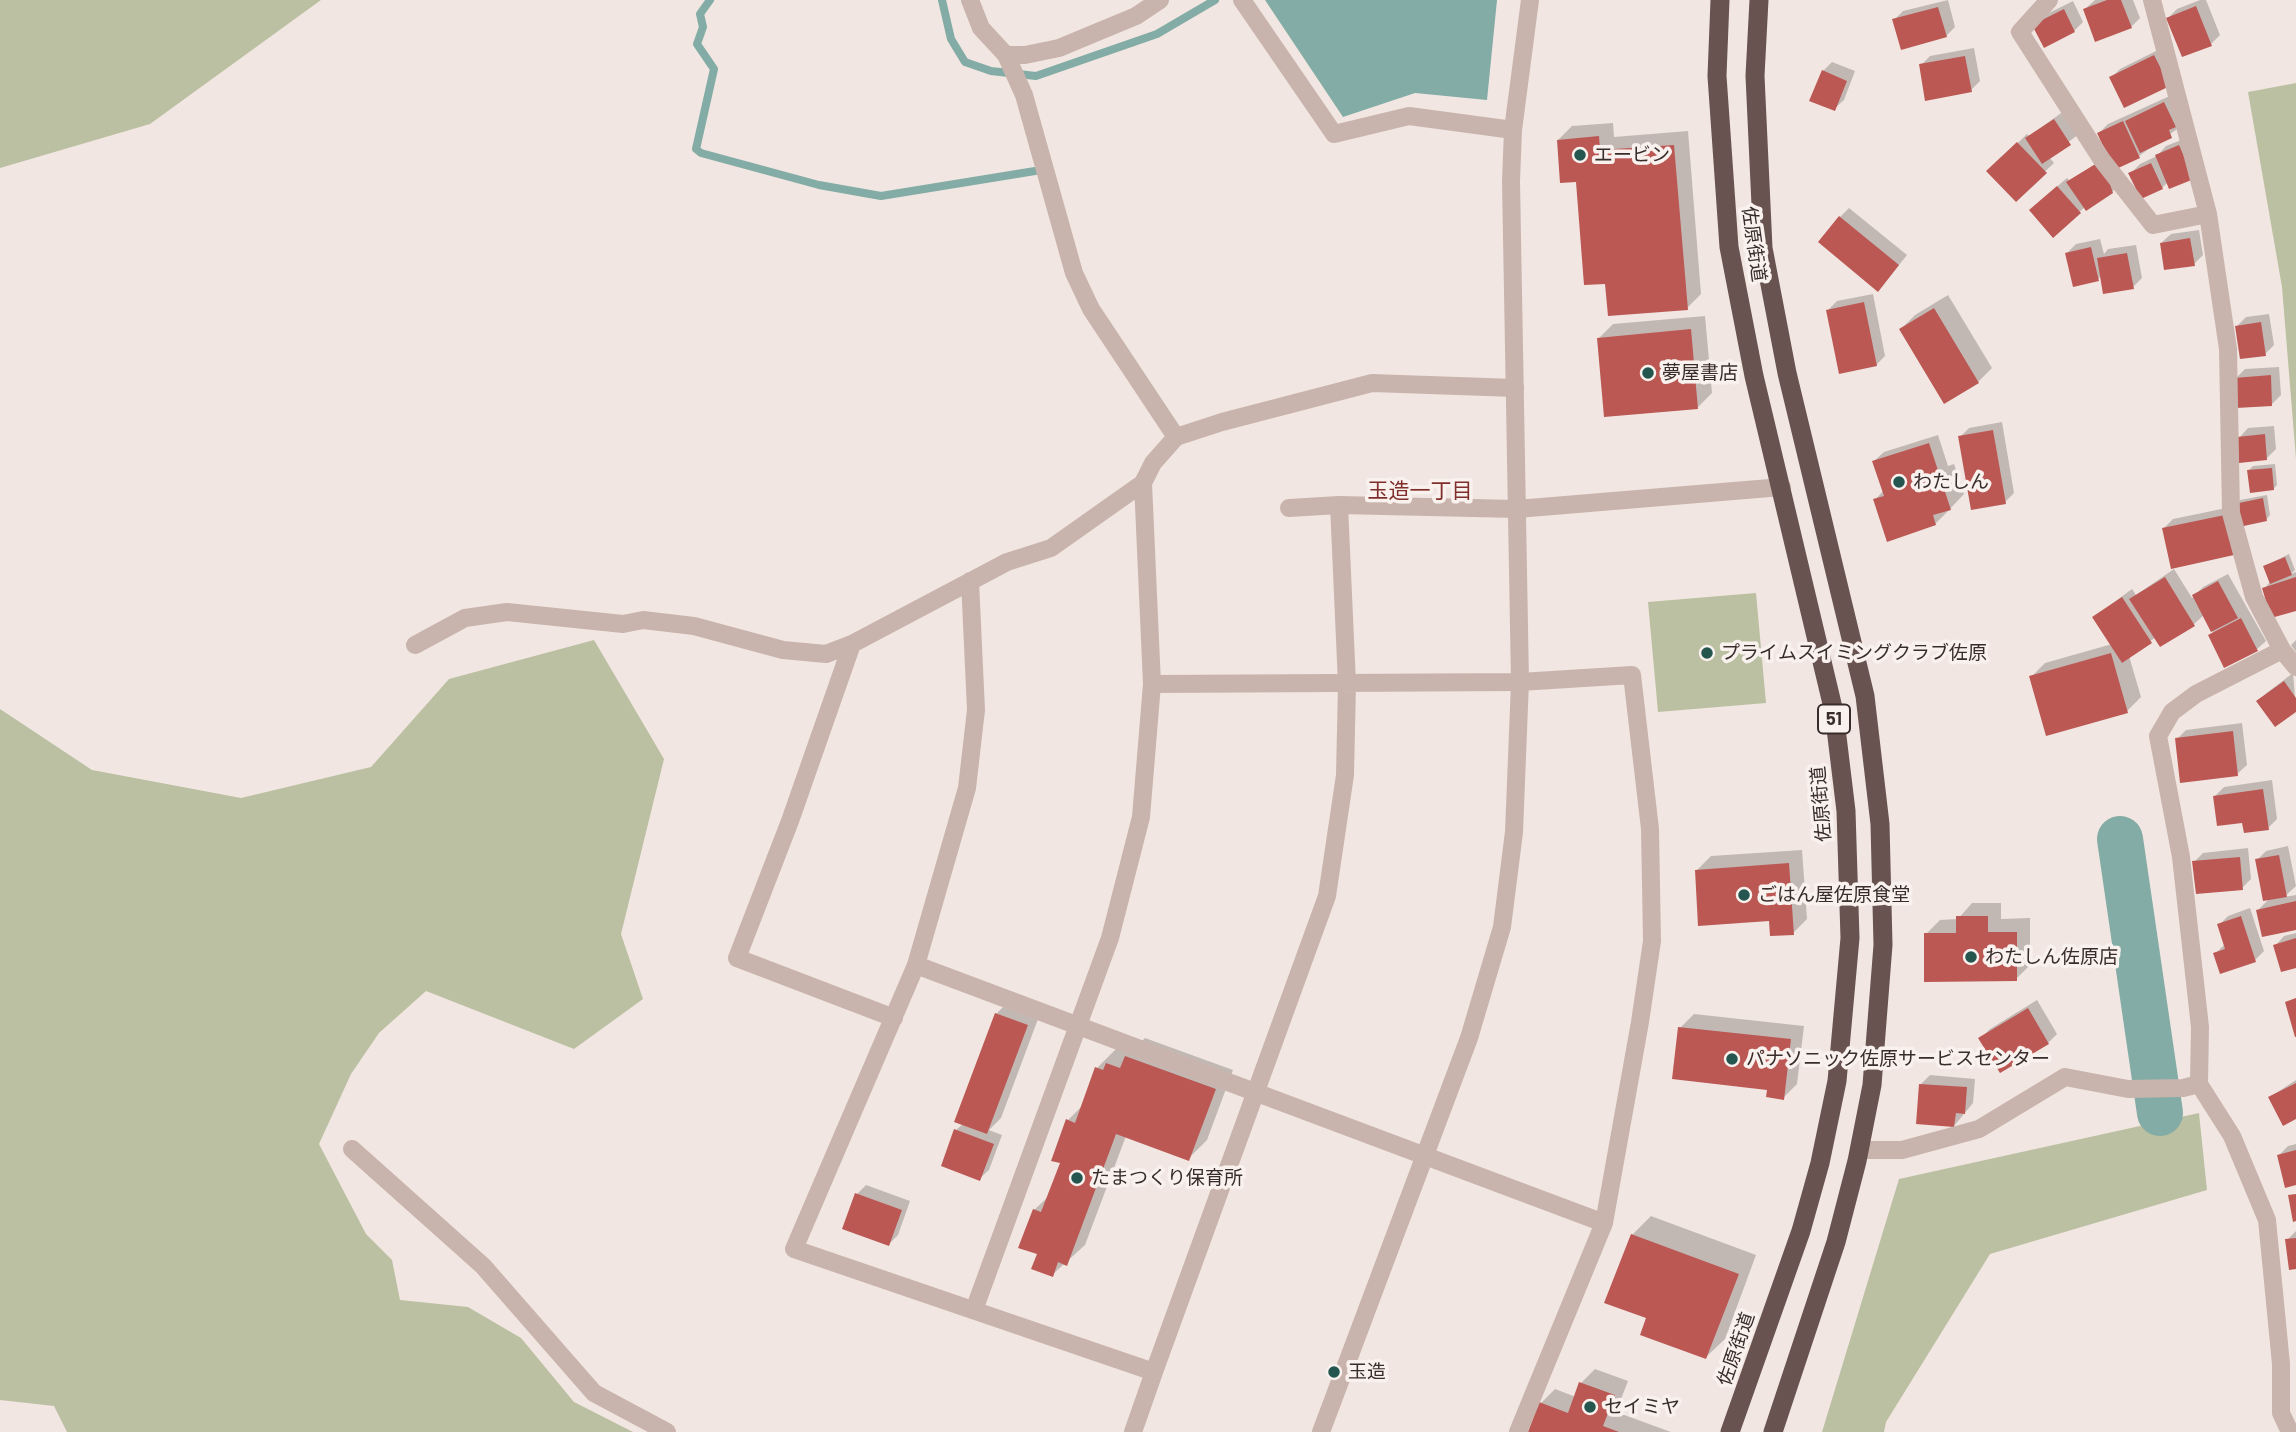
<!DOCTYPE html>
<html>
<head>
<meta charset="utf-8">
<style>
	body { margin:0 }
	canvas { display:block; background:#f1e6e1 }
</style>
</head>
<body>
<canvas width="2296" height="1432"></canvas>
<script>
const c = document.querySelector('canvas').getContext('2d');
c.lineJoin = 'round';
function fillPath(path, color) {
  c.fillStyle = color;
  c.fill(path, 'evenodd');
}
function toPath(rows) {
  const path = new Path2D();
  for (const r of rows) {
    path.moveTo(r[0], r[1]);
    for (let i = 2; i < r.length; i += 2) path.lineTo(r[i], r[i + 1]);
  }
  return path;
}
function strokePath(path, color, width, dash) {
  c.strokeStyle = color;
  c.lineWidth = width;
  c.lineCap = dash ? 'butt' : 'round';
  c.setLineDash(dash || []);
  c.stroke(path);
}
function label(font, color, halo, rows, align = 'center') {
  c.font = font + ' Barlow,"Noto Sans JP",sans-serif';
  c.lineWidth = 7;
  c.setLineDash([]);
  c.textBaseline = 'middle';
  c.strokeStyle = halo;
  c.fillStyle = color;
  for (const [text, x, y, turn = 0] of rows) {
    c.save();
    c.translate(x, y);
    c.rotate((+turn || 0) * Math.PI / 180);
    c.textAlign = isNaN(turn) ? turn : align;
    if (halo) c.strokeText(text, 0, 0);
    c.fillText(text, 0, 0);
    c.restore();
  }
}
fillPath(toPath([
	[0,0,321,0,150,124,0,168],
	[2296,83,2296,459,2282,287,2248,92],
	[1756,593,1766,703,1658,712,1648,602],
	[594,640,664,759,621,934,643,999,574,1049,426,991,379,1033,351,1074,319,1144,366,1234,392,1260,400,1300,468,1307,521,1338,574,1402,633,1432,67,1432,54,1406,0,1400,0,709,92,770,241,798,371,767,449,679],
	[2199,1113,2207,1190,1990,1254,1886,1422,1884,1432,1822,1432,1899,1179]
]), '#bcc0a2');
fillPath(toPath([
	[1265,0,1497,0,1487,100,1415,93,1343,117]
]), '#82aca5');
fillPath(toPath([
	[1948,0,1955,27,1946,36,1894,20,1903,11],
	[2095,0,2133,0,2140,18,2131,27,2085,9],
	[2200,0,2206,0,2220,35,2211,44,2168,18,2177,9],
	[2073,1,2083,22,2074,31,2045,46,2034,25,2043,16],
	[2164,47,2178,75,2111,78,2120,69],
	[1974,48,1980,81,1971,90,1921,65,1930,56],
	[1832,62,1855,71,1844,100,1834,109,1823,71],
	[2174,94,2180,127,2139,156,2116,167,2121,183,2112,192,2085,207,2053,235,2040,201,2067,178,2070,181,2109,155,2099,133,2108,124],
	[2064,111,2079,134,2049,157,2054,163,2016,199,1989,171,2027,134,2029,136],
	[1613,123,1614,137,1688,131,1701,294,1687,308,1606,282,1577,180,1558,140,1572,126],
	[2189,137,2202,169,2168,182,2162,188,2131,173,2140,164,2157,156,2166,146],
	[1849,208,1907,255,1887,280,1840,217],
	[2199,230,2203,255,2194,264,2161,243,2171,234],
	[2100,239,2104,254,2108,249,2136,245,2142,278,2133,287,2102,275,2098,279,2067,253,2076,244],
	[1873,294,1885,356,1876,365,1828,310,1837,301],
	[1948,295,1992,368,1978,382,1901,329,1915,315],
	[2269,314,2274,345,2265,354,2237,326,2246,317],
	[1705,316,1712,393,1698,407,1599,338,1613,324],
	[2279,367,2281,395,2272,404,2236,378,2245,369],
	[2002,422,2014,493,2005,502,1960,437,1969,428],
	[2274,426,2276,449,2267,458,2239,438,2248,428],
	[1938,435,1948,466,1954,464,1964,494,1949,510,1935,524,1875,500,1884,490,1874,461,1884,452],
	[2275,464,2277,485,2273,489,2249,470,2253,466],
	[2267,495,2270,515,2266,520,2164,528,2173,519,2236,506,2240,500],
	[2289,554,2295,570,2291,574,2296,572,2296,609,2264,589,2271,581,2265,566],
	[2174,569,2192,598,2203,587,2228,574,2266,641,2256,650,2210,636,2213,632,2204,615,2194,624,2156,637,2129,656,2141,697,2127,711,2031,677,2045,663,2112,644,2094,617,2132,589,2136,595],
	[2296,640,2296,652,2291,645],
	[2293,673,2296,710,2258,701,2268,692],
	[2242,723,2247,765,2237,774,2177,739,2186,730],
	[2272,780,2277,819,2268,828,2244,821,2215,796,2224,787],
	[2288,846,2296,886,2284,897,2296,895,2296,928,2258,910,2270,898,2257,860,2266,851],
	[2248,848,2251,879,2242,888,2194,862,2203,853],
	[1802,850,1807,919,1793,933,1697,870,1711,856],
	[1972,903,2001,903,2001,919,2030,918,2030,965,2016,979,1926,934,1940,920,1958,919],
	[2250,908,2264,951,2255,960,2215,954,2225,944,2219,925,2228,916],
	[2296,933,2296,966,2275,946,2284,936],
	[1010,1000,1041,1011,1001,1118,989,1130,1002,1135,989,1170,979,1179,956,1130,963,1124,996,1014],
	[2037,1000,2057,1034,2048,1043,1981,1038,1990,1029],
	[1694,1014,1804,1026,1797,1084,1783,1098,1680,1028],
	[1145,1038,1233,1070,1207,1140,1188,1159,1126,1136,1085,1245,1052,1275,1039,1253,1034,1210,1050,1195,1062,1162,1068,1120,1083,1105,1097,1068,1116,1049,1120,1051,1126,1045,1135,1048],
	[1930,1075,1975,1079,1973,1103,1954,1126,1920,1085],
	[2296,1080,2296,1117,2270,1097],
	[2296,1144,2296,1183,2279,1155,2288,1146],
	[866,1185,910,1201,898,1235,889,1244,857,1194],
	[1651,1216,1756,1255,1725,1339,1706,1357,1648,1317,1632,1235],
	[2296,1231,2296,1267,2287,1240],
	[1595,1369,1628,1381,1616,1412,1671,1432,1530,1432,1541,1403,1555,1389,1576,1397,1581,1383]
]), '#0003');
strokePath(toPath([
	[710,0,700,14,703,27,697,44,714,69,696,149,701,153,819,185,881,196,1035,171],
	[942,0,951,39,965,62,991,71,1036,76,1157,34,1215,0]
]), '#82aca5', 8);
strokePath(toPath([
	[2120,839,2160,1113]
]), '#82aca5', 46);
fillPath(toPath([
	[2107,0,2121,0,2132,28,2095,42,2083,9],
	[2196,6,2212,46,2182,57,2166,18],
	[1938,7,1947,37,1901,50,1892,19],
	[2064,9,2075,32,2044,48,2032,25],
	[2154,55,2170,86,2124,108,2109,77],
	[1965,56,1972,92,1925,101,1919,64],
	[1822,70,1847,81,1835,111,1809,101],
	[2164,102,2176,127,2169,130,2172,138,2140,153,2125,121],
	[2054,119,2071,145,2042,164,2025,138],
	[2123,121,2140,158,2114,170,2097,133],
	[1599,136,1600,150,1674,145,1688,310,1608,316,1605,284,1584,285,1576,182,1560,183,1557,140],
	[2017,142,2047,173,2016,202,1986,171],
	[2179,145,2194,179,2169,189,2155,155],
	[2102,160,2113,193,2086,211,2066,182],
	[2151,163,2163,189,2141,199,2128,173],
	[2057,186,2081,213,2053,238,2029,210],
	[1839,216,1899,265,1878,292,1818,242],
	[2190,238,2195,266,2164,270,2160,243],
	[2091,247,2099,281,2073,287,2065,253],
	[2127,253,2134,289,2103,294,2097,258],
	[1864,302,1877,366,1839,374,1826,310],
	[1934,308,1979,383,1944,404,1899,329],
	[2261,322,2266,356,2240,359,2235,326],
	[1691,329,1698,409,1604,417,1597,338],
	[2271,375,2272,406,2236,408,2234,378],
	[1993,430,2006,504,1971,510,1958,436],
	[2265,434,2267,460,2239,463,2237,437],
	[1929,443,1951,510,1933,515,1936,525,1887,542,1873,499,1884,496,1872,461],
	[2272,468,2274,490,2250,493,2247,470],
	[2263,498,2267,521,2239,527,2234,504],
	[2225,515,2234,555,2171,569,2162,528],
	[2285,557,2292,575,2270,584,2263,566],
	[2165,577,2195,626,2160,647,2129,599],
	[2296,577,2296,611,2271,618,2262,588],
	[2218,581,2238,618,2211,632,2192,595],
	[2122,597,2152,643,2122,663,2092,617],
	[2241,618,2258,651,2224,668,2208,635],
	[2111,653,2128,713,2046,736,2029,676],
	[2284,681,2296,698,2296,712,2275,727,2256,701],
	[2233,731,2238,776,2180,783,2175,738],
	[2263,789,2269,830,2244,833,2242,823,2217,826,2213,796],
	[2279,855,2287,897,2263,901,2255,859],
	[2240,857,2243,890,2196,894,2192,861],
	[1789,863,1794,935,1770,936,1769,921,1698,926,1695,870],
	[2296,901,2296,930,2262,937,2256,910],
	[1956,916,1988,916,1988,932,2017,932,2017,981,1924,982,1924,933,1956,933],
	[2241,916,2256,962,2220,974,2213,953,2225,949,2217,924],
	[2296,938,2296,968,2281,972,2273,945],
	[2296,998,2296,1037,2295,1037,2285,1002],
	[2028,1008,2049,1044,2000,1073,1978,1038],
	[995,1013,1028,1025,987,1134,954,1122],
	[1678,1027,1791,1039,1784,1100,1766,1097,1767,1090,1672,1079],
	[1125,1056,1216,1089,1189,1161,1116,1134,1067,1266,1058,1262,1053,1277,1031,1269,1037,1254,1018,1248,1033,1209,1041,1212,1060,1163,1051,1161,1066,1119,1075,1123,1095,1067,1103,1070,1106,1063,1120,1068],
	[2296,1083,2296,1119,2283,1126,2268,1097],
	[1919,1084,1967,1087,1965,1114,1956,1113,1954,1127,1916,1124],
	[954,1129,994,1144,980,1181,941,1166],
	[2296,1150,2296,1185,2285,1188,2277,1155],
	[855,1193,902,1210,889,1246,842,1229],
	[2296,1194,2296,1221,2293,1222,2288,1195],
	[1631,1234,1739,1274,1706,1359,1640,1335,1646,1318,1604,1303],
	[2296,1238,2296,1269,2289,1270,2285,1239],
	[1579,1382,1615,1395,1603,1426,1619,1432,1528,1432,1539,1402,1568,1413]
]), '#bc5854');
strokePath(toPath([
	[970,0,981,28,1006,55,1025,55,1059,48,1136,16,1160,0],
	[1242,0,1334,134,1409,116,1513,130],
	[2049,0,2020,32,2102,160,2153,225,2208,214],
	[2152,0,2208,214,2228,349,2231,513,2254,597,2282,650,2296,667],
	[1006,55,1024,95,1074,273,1091,309,1176,437],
	[1289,508,1339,505,1517,509,1782,487],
	[970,581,976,710,967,788,916,965,1604,1223],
	[852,644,790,821,737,958,894,1018],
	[415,645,465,618,507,612,623,624,643,620,694,626,783,650,826,654,852,644,1007,562,1051,548,1143,483,1153,463,1176,437,1222,422,1372,383,1515,388],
	[2282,650,2196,694,2172,712,2158,736,2181,857,2200,1027,2199,1084,2232,1136,2267,1220,2281,1364,2281,1413,2290,1432],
	[1152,684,1520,682,1632,675,1650,829,1652,941,1640,1022,1604,1223,1518,1432],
	[916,965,794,1249,1154,1372,1133,1432],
	[352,1149,483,1266,594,1393,667,1432],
	[1859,1150,1902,1150,1979,1129,2065,1077,2128,1089,2183,1088,2199,1084],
	[974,1310,1110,938,1141,817,1152,684,1143,483],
	[1154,1372,1327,896,1345,775,1347,684,1339,505]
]), '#c9b4ad', 18);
strokePath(toPath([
	[1321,1432,1469,1038,1502,927,1514,832,1520,682,1511,181,1513,130,1530,0]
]), '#c9b4ad', 18);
strokePath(toPath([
	[1720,0,1717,76,1729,247,1754,376,1834,712,1846,811,1850,938,1837,1081,1820,1163,1801,1231,1730,1432],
	[1759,0,1755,76,1763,248,1787,373,1865,696,1880,824,1883,945,1872,1085,1857,1161,1836,1242,1773,1432]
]), '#685350', 19);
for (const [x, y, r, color] of [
	[1580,155,7,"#24564f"],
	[1648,373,7,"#24564f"],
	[1899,482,7,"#24564f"],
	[1707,653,7,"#24564f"],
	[1744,895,7,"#24564f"],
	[1971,957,7,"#24564f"],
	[1732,1059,7,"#24564f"],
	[1077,1178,7,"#24564f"],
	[1334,1372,7,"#24564f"],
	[1590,1407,7,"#24564f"]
]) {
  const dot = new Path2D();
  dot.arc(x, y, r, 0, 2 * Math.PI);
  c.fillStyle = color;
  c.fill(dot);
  strokePath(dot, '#f9f1ed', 2.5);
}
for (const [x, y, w] of [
	[1834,719,32]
]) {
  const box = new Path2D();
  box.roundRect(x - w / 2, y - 14.5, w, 29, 5);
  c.fillStyle = '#f9f1ed';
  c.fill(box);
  strokePath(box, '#382d2b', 2);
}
label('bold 18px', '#382d2b', null, [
	["51",1834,719]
]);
label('19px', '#382d2b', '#f9f1ed', [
	["エービン",1594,155],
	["夢屋書店",1662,373],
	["わたしん",1913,482],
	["プライムスイミングクラブ佐原",1721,653],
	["ごはん屋佐原食堂",1758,895],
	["わたしん佐原店",1985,957],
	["パナソニック佐原サービスセンター",1746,1059],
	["たまつくり保育所",1091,1178],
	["玉造",1348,1372],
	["セイミヤ",1604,1407]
], 'left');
label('19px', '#382d2b', '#f9f1ed', [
	["佐原街道",1754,244,82],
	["佐原街道",1821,804,-95],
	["佐原街道",1736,1349,-71]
]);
label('21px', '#802e2b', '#f9f1ed', [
	["玉造一丁目",1420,491]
]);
</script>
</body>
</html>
